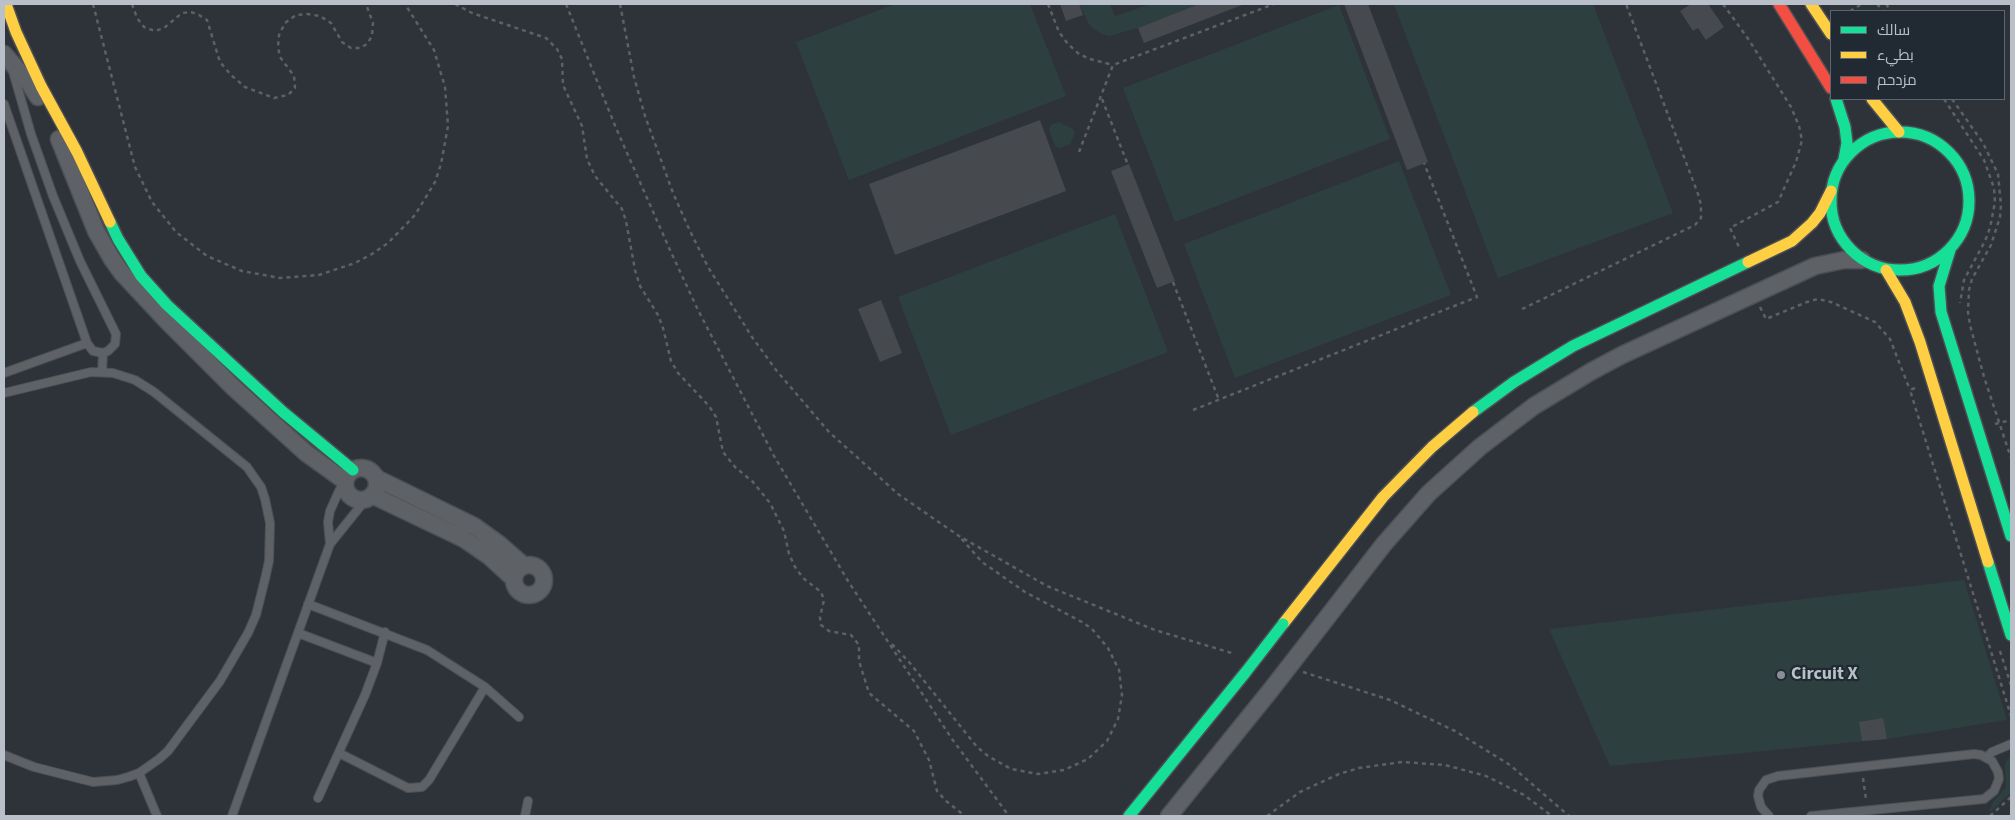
<!DOCTYPE html>
<html>
<head>
<meta charset="utf-8">
<style>
	body { margin:0 }
	#map { position:relative; width:2015px; height:820px; overflow:hidden; background:#2e3339; font-family:"Source Sans 3",Cairo,sans-serif }
	canvas { display:block }
	.frame { position:absolute; inset:0; border:5px solid #b9c0c9; pointer-events:none }
	.legend { position:absolute; left:1830px; top:10px; width:175px; height:90px; box-sizing:border-box; background:#212933; border:1px solid #5e656f; margin:0; padding:6px 9px; list-style:none; font-size:15px; color:#b9c0c9 }
	.legend li { display:flex; align-items:center; gap:10px; height:25px }
	.legend b { width:25px; border:1px solid #5e656f }
</style>
</head>
<body>
<div id="map">
<canvas width="2015" height="820"></canvas>
<div class="frame"></div>
<ul class="legend">
<li><b style="height:6px;background:#16e098"></b>سالك</li>
<li><b style="height:6px;background:#ffcf43"></b>بطيء</li>
<li><b style="height:6px;background:#f24e42"></b>مزدحم</li>
</ul>
</div>
<script>
const c = document.querySelector('canvas').getContext('2d');
c.lineJoin = 'round';
function fillPath(path, color) {
  c.fillStyle = color;
  c.fill(path, 'evenodd');
}
function toPath(rows) {
  const path = new Path2D();
  for (const r of rows) {
    if (r.length === 3) {
      path.moveTo(r[0] + r[2], r[1]);
      path.arc(r[0], r[1], r[2], 0, 2 * Math.PI);
      continue;
    }
    path.moveTo(r[0], r[1]);
    for (let i = 2; i < r.length; i += 2) path.lineTo(r[i], r[i + 1]);
  }
  return path;
}
function strokePath(path, color, width, dash) {
  c.strokeStyle = color;
  c.lineWidth = width;
  c.lineCap = dash ? 'butt' : 'round';
  c.setLineDash(dash || []);
  c.stroke(path);
}
function label(font, color, halo, rows, align = 'center') {
  c.font = font + ' "Source Sans 3",sans-serif';
  c.lineWidth = 4.5;
  c.setLineDash([]);
  c.textBaseline = 'middle';
  c.strokeStyle = halo;
  c.fillStyle = color;
  for (const [text, x, y, turn = 0] of rows) {
    c.save();
    c.translate(x, y);
    c.rotate((+turn || 0) * Math.PI / 180);
    c.textAlign = isNaN(turn) ? turn : align;
    if (halo) c.strokeText(text, 0, 0);
    c.fillText(text, 0, 0);
    c.restore();
  }
}
fillPath(toPath([
	[895,4,1030,4,1066,96,849,180,796,42],
	[1079,4,1110,4,1115,16,1151,4,1199,4,1138,28,1109,36,1102,34,1090,26],
	[1394,4,1593,4,1673,213,1498,278],
	[1339,5,1390,139,1175,222,1123,88],
	[1059,122,1073,129,1075,133,1070,144,1059,148,1055,146,1049,129,1051,125],
	[1399,161,1451,295,1235,378,1184,244],
	[1115,214,1168,352,951,435,898,297],
	[1964,580,2007,720,1887,739,1610,766,1549,629],
	[2011,754,2011,793,1991,811,1989,811,1993,802,2006,787,2005,764]
]), '#2e3f40');
fillPath(toPath([
	[1060,4,1079,4,1083,15,1066,21],
	[1199,4,1242,5,1144,43,1138,28],
	[1344,4,1368,4,1428,162,1407,170],
	[1691,4,1708,4,1724,27,1706,40,1698,28,1693,31,1680,11],
	[1040,120,1066,191,895,255,869,184],
	[1129,164,1175,281,1157,288,1111,171],
	[881,300,902,353,880,362,858,309],
	[1883,718,1887,739,1862,741,1859,722]
]), '#464a4f');
const lane = toPath([
	[4,104,87,343,93,351,103,353,108,351,115,344,116,334,80,261,53,196,31,134,12,68],
	[102,372,103,353],
	[4,373,87,343],
	[4,393,91,372,113,373,135,380,154,392,247,467,261,487,265,499,270,523,269,561,265,579,256,615,248,633,220,681,168,751,159,759,139,773,128,777,117,780,93,782,34,767,4,755],
	[330,544,328,522,330,511,339,491,345,483],
	[308,604,427,650,485,687,519,717],
	[298,633,377,663],
	[339,753,408,788,422,787,429,780,485,687],
	[1987,757,1992,752,2011,744],
	[139,773,157,816],
	[318,798,365,695,377,663,385,632],
	[232,816,330,544,367,498],
	[525,816,528,801],
	[1769,816,1761,807,1758,796,1759,790,1766,780,1778,776,1974,754,1981,755,1992,761,1998,772,1999,779,1994,791,1984,799,1811,816]
]);
const street = toPath([
	[4,54,29,83,38,97],
	[59,139,96,231,112,259,122,273,166,320,234,388,306,453,345,481],
	[361,484,16],
	[376,478,474,526,499,544,524,566],
	[372,495,464,539,490,557,514,579],
	[529,580,15],
	[1312,637,1384,544,1429,493,1480,447,1534,406,1592,371,1622,355,1815,266,1844,260,1862,260],
	[1169,816,1270,691]
]);
const fast = toPath([
	[1836,99,1845,127,1847,143,1844,159],
	[1900,201,69],
	[110,222,118,239,141,276,167,305,283,412,353,470],
	[1950,250,1939,286,1941,312,2011,536],
	[1473,412,1514,382,1573,346,1748,262],
	[1988,562,2011,635],
	[1129,816,1245,673]
]);
const slow = toPath([
	[6,4,16,32,41,86,77,152,110,222],
	[1811,4,1831,34],
	[1872,99,1899,132],
	[1748,262,1792,241,1812,223,1820,213,1831,191],
	[1886,270,1905,302,1920,342,1988,562],
	[1283,624,1383,497,1432,447,1473,412]
]);
const jam = toPath([
	[1779,4,1831,88]
]);
strokePath(lane, '#4c4f54', 10);
strokePath(street, '#4c4f54', 19);
strokePath(fast, '#4c4f54', 14);
strokePath(slow, '#4c4f54', 14);
strokePath(jam, '#4c4f54', 14);
strokePath(toPath([
	[93,4,135,167,152,202,176,232,207,256,242,271,280,278,319,275,355,263,372,254,388,243,415,215,435,182,441,164,448,126,445,87,434,50,405,4],
	[132,4,137,18,144,27,155,31,164,28,182,13,191,12,199,15,207,20,220,62,231,75,245,87,274,98,288,95,295,88,294,76,280,57,278,47,279,35,285,23,296,15,307,14,320,16,331,23,342,42,351,48,360,48,367,44,372,36,373,23,366,4],
	[455,4,472,13,546,38,557,49,562,59,563,85,582,126,587,159,595,176,622,209,626,221,635,270,640,286,658,315,663,328,671,361,678,373,709,406,716,417,723,452,735,467,753,482,770,503,784,531,789,554,795,567,803,578,821,592,824,600,820,617,821,625,829,631,851,635,859,645,859,661,869,693,914,731,929,760,937,791,946,801,965,816],
	[566,4,616,128,670,250,698,310,774,456,848,581,952,739,1009,816],
	[620,4,634,77,645,116,673,193,690,231,708,267,752,337,776,370,829,432,898,494,959,536,1047,586,1155,630,1235,654],
	[1048,4,1059,32,1068,44,1079,54,1090,59,1113,65],
	[1723,4,1749,40,1791,107,1799,126,1802,140,1796,162,1778,202,1730,228,1739,247],
	[1877,4,1883,11],
	[1886,4,1891,11],
	[1850,11,1862,4],
	[1102,99,1128,165],
	[1944,99,1984,160,1994,188,1995,202,1990,228,1985,241,1964,280,1960,303],
	[1952,99,1983,143,1998,174,2001,205,2000,217,1991,245,1972,279,1969,290,1968,312,1970,325,1984,377,2011,458],
	[1079,152,1113,65,1274,4],
	[1173,282,1219,400],
	[1760,307,1766,319,1807,302,1818,299,1831,302,1875,322,1890,339,1910,390],
	[1522,309,1695,225,1701,218,1701,205,1698,194,1626,4],
	[1915,388,1910,390,2011,716],
	[1193,410,1477,297,1424,163],
	[1995,424,2011,420],
	[892,644,909,662,977,747,988,756,1011,769,1038,774,1064,770,1088,759,1107,741,1118,719,1122,695,1119,670,1108,648,1092,629,1082,622,1025,592,982,562,960,537],
	[2000,651,2011,685],
	[1303,672,1390,700,1455,731,1510,765,1569,816],
	[1863,778,1866,799],
	[1267,816,1300,792,1339,774,1359,768,1402,762,1445,765,1486,776,1524,795,1552,816],
	[1990,816,2011,797]
]), '#5c6165', 2.5, [4, 4]);
strokePath(lane, '#5e6267', 8);
strokePath(street, '#5e6267', 16);
strokePath(fast, '#16e098', 11);
strokePath(slow, '#ffcf43', 11);
strokePath(jam, '#f24e42', 11);
const streetBridge = toPath([
	[1270,691,1312,637]
]);
const fastBridge = toPath([
	[1245,673,1283,624]
]);
strokePath(streetBridge, '#4c4f54', 19, []);
strokePath(fastBridge, '#4c4f54', 14, []);
strokePath(streetBridge, '#5e6267', 16);
strokePath(fastBridge, '#16e098', 11);
for (const [x, y, r, color] of [
	[1781,675,5,"#888f97"]
]) {
  const dot = new Path2D();
  dot.arc(x, y, r, 0, 2 * Math.PI);
  c.fillStyle = color;
  c.fill(dot);
  strokePath(dot, '#212933', 2);
}
label('bold 18px', '#b9c0c9', '#212933', [
	["Circuit X",1791,675]
], 'left');
</script>
</body>
</html>
